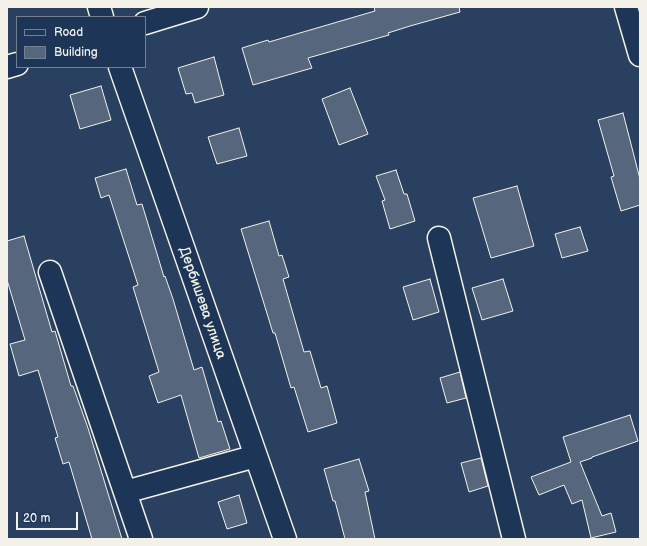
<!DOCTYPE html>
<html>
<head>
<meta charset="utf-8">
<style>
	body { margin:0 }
	#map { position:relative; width:647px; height:546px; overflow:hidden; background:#2a4060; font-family:"Balsamiq Sans",sans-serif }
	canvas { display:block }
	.frame { position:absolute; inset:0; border:8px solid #f4f1e8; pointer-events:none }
	.legend { position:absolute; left:16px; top:16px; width:130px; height:52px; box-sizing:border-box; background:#1d3557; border:1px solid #738091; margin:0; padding:5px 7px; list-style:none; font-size:12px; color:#f4f1e8 }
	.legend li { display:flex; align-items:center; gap:8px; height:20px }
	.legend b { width:20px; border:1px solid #738091 }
	.scale { position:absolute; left:16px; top:512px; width:62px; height:18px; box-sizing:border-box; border:2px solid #f4f1e8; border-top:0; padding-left:5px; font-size:12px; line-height:14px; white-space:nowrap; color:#f4f1e8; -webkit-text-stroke:3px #1d3557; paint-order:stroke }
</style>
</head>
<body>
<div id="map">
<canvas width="647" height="546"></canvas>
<div class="frame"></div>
<ul class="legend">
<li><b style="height:5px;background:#1d3557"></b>Road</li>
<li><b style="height:11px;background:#56677d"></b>Building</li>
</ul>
<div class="scale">20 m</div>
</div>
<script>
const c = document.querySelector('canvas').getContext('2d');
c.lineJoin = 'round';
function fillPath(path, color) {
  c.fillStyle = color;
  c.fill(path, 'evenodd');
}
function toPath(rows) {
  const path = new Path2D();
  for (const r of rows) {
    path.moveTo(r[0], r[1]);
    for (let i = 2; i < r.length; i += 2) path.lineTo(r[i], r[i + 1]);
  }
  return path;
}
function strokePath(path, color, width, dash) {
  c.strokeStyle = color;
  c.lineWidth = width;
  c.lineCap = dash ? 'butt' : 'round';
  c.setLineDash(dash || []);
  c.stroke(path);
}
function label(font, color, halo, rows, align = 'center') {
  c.font = font + ' "Balsamiq Sans",sans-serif';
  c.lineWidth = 4;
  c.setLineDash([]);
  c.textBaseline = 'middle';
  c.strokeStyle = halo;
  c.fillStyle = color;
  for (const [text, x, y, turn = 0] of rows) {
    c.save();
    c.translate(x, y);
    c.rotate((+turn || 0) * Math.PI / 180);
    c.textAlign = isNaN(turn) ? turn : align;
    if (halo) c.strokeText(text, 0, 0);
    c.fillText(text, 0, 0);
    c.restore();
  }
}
const building = toPath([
	[374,7,459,7,460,12,410,26,388,33,389,35,308,58,312,68,253,85,242,48,268,40,269,42,375,11,374,7],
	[214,57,224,95,195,103,192,93,186,94,178,68,214,57],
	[101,86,111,120,80,129,70,95,101,86],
	[350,88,368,134,339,145,322,99,350,88],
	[623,113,640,179,640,205,621,211,611,177,614,176,598,120,623,113],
	[239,128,247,156,217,164,208,137,239,128],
	[126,169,137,205,142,204,164,277,165,276,173,299,194,370,202,367,218,422,221,421,230,449,199,458,181,395,158,403,149,376,159,372,133,287,138,285,109,195,101,198,95,178,126,169],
	[396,170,404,194,407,194,415,221,390,229,382,201,385,200,376,176,396,170],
	[517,186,534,246,491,258,473,198,517,186],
	[269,221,279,256,282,255,289,277,283,279,304,352,310,351,321,388,327,386,337,423,308,432,294,387,291,388,275,333,273,333,241,229,269,221],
	[580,227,588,251,562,258,555,234,580,227],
	[24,236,52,332,55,331,71,386,73,386,88,428,122,539,92,539,69,462,63,464,55,438,58,437,38,370,19,376,10,344,25,340,7,280,7,241,24,236],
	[430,279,439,312,413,320,403,287,430,279],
	[503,279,513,311,482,320,472,288,503,279],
	[460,372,466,398,447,403,440,378,460,372],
	[630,415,638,441,592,457,592,458,580,462,602,516,611,513,616,532,591,538,582,500,572,504,564,485,539,495,531,477,571,462,563,437,630,415],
	[481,458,488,486,469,492,461,463,481,458],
	[359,459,369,491,365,492,375,539,345,539,335,501,333,501,324,469,359,459],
	[239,495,247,523,227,529,218,502,239,495]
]);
fillPath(building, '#56677d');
strokePath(building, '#f4f1e8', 1);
const minor = toPath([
	[99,7,102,17],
	[626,7,640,55],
	[145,23,197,7],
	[7,67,17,64],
	[120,67,285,539],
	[439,238,514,539],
	[50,272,141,539],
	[125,492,256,456]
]);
strokePath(minor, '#f4f1e8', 25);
strokePath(minor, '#1d3557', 22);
label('14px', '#f4f1e8', '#1d3557', [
	["Дербишева улица",202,303,71]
]);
</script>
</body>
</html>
